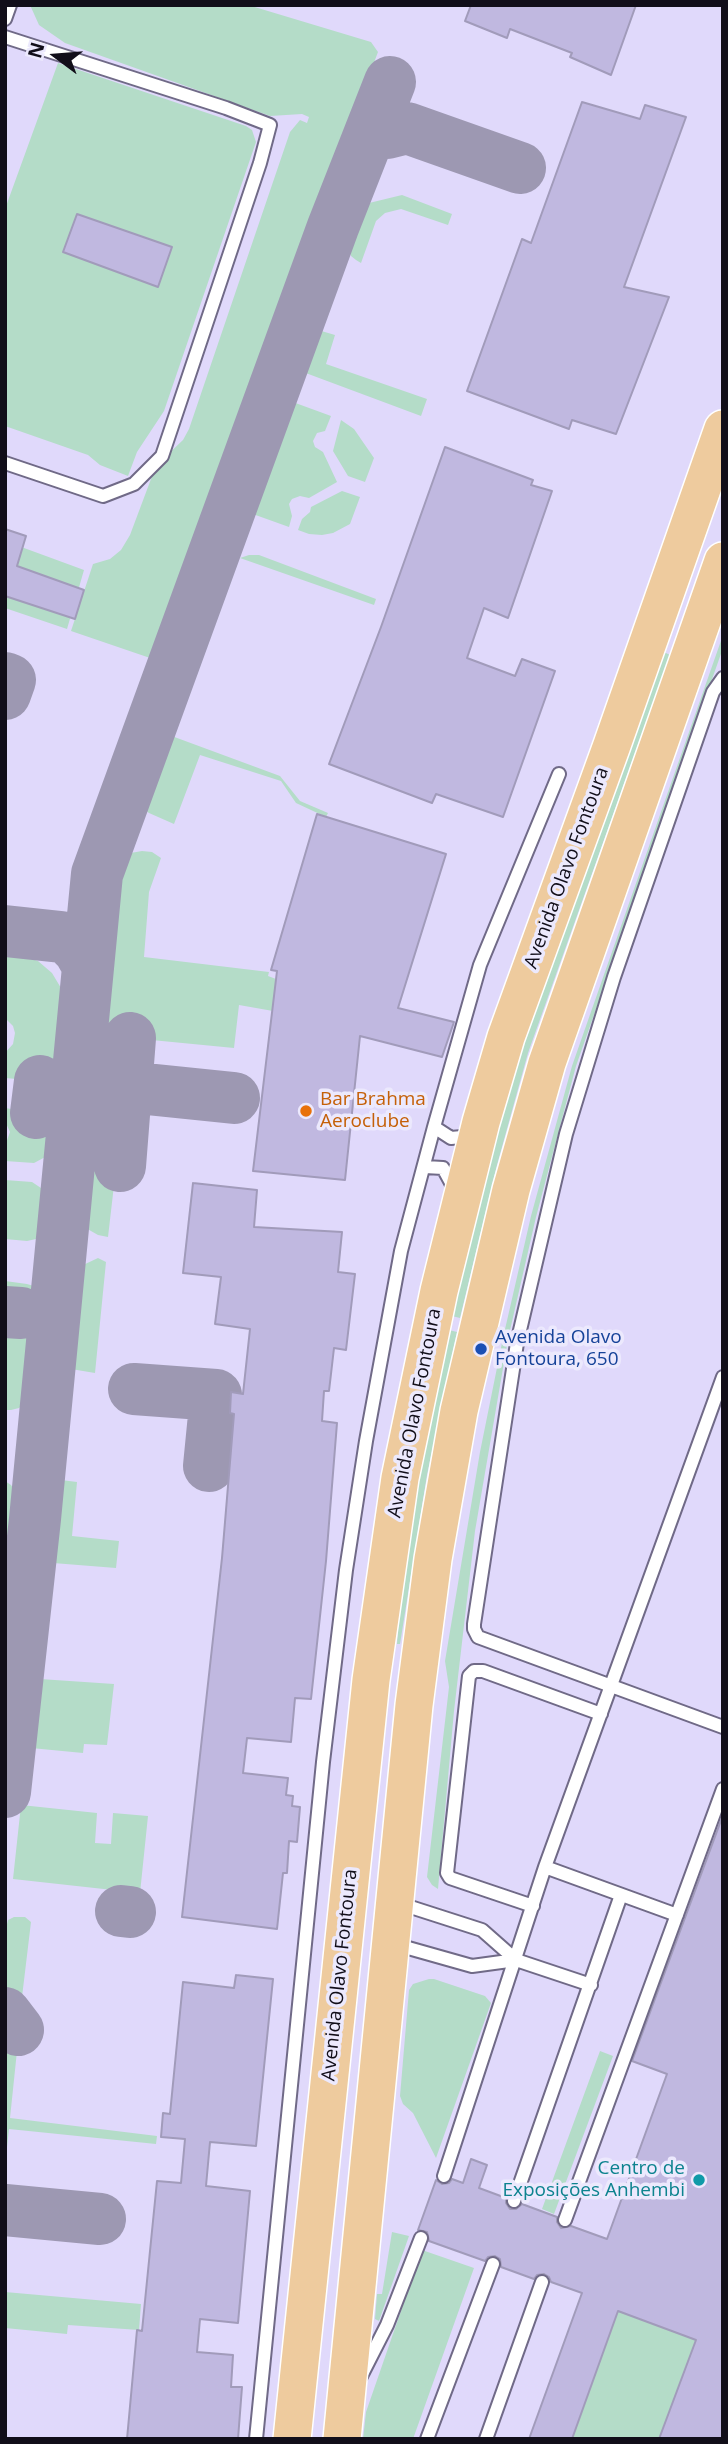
<!DOCTYPE html>
<html>
<head>
<meta charset="utf-8">
<style>
	body { margin:0 }
	#map { position:relative; width:728px; height:2444px; overflow:hidden; background:#e0d9fb; font-family:"Open Sans",sans-serif }
	canvas { display:block }
	.frame { position:absolute; inset:0; border:7px solid #110e19; pointer-events:none }
	.north { position:absolute; left:21px; top:21px; width:70px; height:70px; -webkit-text-stroke:5px #ece9fd; paint-order:stroke; rotate:286deg; font-size:19px; font-weight:700; line-height:28px; text-align:center; color:#110e19 }
	.north::after { content:''; display:block; margin:auto; width:24px; height:32px; background:#110e19; clip-path:polygon(50% 0,100% 100%,50% 72%,0 100%) }
</style>
</head>
<body>
<div id="map">
<canvas width="728" height="2444"></canvas>
<div class="frame"></div>
<div class="north">N</div>
</div>
<script>
const c = document.querySelector('canvas').getContext('2d');
c.lineJoin = 'round';
function fillPath(path, color) {
  c.fillStyle = color;
  c.fill(path, 'evenodd');
}
function toPath(rows) {
  const path = new Path2D();
  for (const r of rows) {
    path.moveTo(r[0], r[1]);
    for (let i = 2; i < r.length; i += 2) path.lineTo(r[i], r[i + 1]);
  }
  return path;
}
function strokePath(path, color, width, dash) {
  c.strokeStyle = color;
  c.lineWidth = width;
  c.lineCap = dash ? 'butt' : 'round';
  c.setLineDash(dash || []);
  c.stroke(path);
}
function label(font, color, halo, rows, align = 'center') {
  c.font = font + ' "Open Sans",sans-serif';
  c.lineWidth = 7;
  c.setLineDash([]);
  c.textBaseline = 'middle';
  c.strokeStyle = halo;
  c.fillStyle = color;
  for (const [text, x, y, turn = 0] of rows) {
    c.save();
    c.translate(x, y);
    c.rotate((+turn || 0) * Math.PI / 180);
    c.textAlign = isNaN(turn) ? turn : align;
    if (halo) c.strokeText(text, 0, 0);
    c.fillText(text, 0, 0);
    c.restore();
  }
}
fillPath(toPath([
	[30,5,248,5,371,42,378,52,307,239,153,659,71,631,93,564,110,559,121,550,130,535,154,471,163,459,183,440,189,429,290,132,300,120,307,123,309,117,302,114,270,116,65,43,39,25],
	[58,63,246,126,252,130,256,142,164,411,137,452,128,476,100,465,88,455,5,426,5,209],
	[402,195,452,214,448,225,401,209,385,213,376,221,361,263,356,260,351,256,349,245,365,204],
	[318,330,335,335,326,364,427,399,421,416,303,372],
	[290,401,331,416,325,431,317,433,313,441,315,447,323,452,337,482,309,498,300,496,292,499,289,504,292,516,289,527,250,513],
	[341,420,354,429,374,458,365,482,348,476,333,451],
	[342,491,360,497,350,524,333,533,322,535,309,534,298,530,302,519,310,512,311,507],
	[5,541,84,570,67,629,5,608],
	[249,555,259,555,376,599,374,605,240,558],
	[723,635,723,648,576,1066,536,1217,508,1339,475,1531,454,1711,438,1889,432,1885,427,1877,449,1687,445,1661,480,1452,503,1338,531,1216,572,1066],
	[664,652,670,655,528,1053,497,1165,460,1318,452,1316,488,1164,520,1050],
	[169,735,280,776,300,801,328,813,326,817,296,803,281,781,200,755,174,824,149,813,142,808],
	[142,851,152,852,161,858,149,892,144,957,269,972,268,976,276,979,273,1011,239,1005,234,1048,100,1035,116,880,125,854],
	[5,952,17,954,38,961,52,973,61,988,63,995,58,1064,45,1078,40,1081,5,1078,5,1053,13,1044,15,1033,13,1026,5,1018],
	[5,1108,36,1113,49,1122,52,1127,49,1155,34,1163,5,1161,5,1146,10,1132,5,1121],
	[89,1166,116,1168,108,1237,98,1235,84,1227],
	[5,1180,32,1182,44,1190,42,1235,36,1239,27,1241,5,1239],
	[98,1258,106,1262,95,1373,71,1369,81,1266],
	[5,1281,27,1284,37,1287,36,1291,22,1297,5,1296],
	[5,1327,20,1330,32,1340,26,1402,19,1408,11,1410,5,1410],
	[449,1330,457,1332,427,1475,400,1644,397,1644,402,1570,430,1420],
	[61,1480,77,1482,72,1536,119,1541,116,1568,53,1563],
	[5,1481,11,1485,18,1496,10,1582,10,1587,5,1590],
	[40,1679,114,1684,107,1745,84,1744,83,1753,31,1748,28,1743,32,1691,34,1684],
	[21,1805,97,1813,95,1843,111,1844,113,1813,148,1816,140,1893,13,1879],
	[14,1917,25,1917,31,1922,22,1997,15,2001,5,1999,5,1932,8,1920],
	[429,1979,434,1979,485,1996,491,2003,436,2158,413,2113,403,2104,400,2096,409,1990,413,1984],
	[5,2039,14,2043,17,2051,10,2118,157,2136,156,2144,9,2129,5,2165],
	[600,2051,613,2056,554,2214,542,2209],
	[392,2232,409,2236,379,2321,375,2319,377,2294,382,2294],
	[422,2250,474,2268,413,2439,363,2439,366,2412],
	[5,2292,141,2304,139,2330,68,2325,67,2334,5,2328],
	[618,2311,696,2340,659,2439,572,2439]
]), '#b4dcc8');
strokePath(toPath([
	[387,133,407,128,520,168],
	[5,678,10,680,5,694],
	[5,931,61,937,69,940,79,950,87,964],
	[127,1087,234,1098],
	[36,1113,40,1081],
	[120,1166,130,1038],
	[5,1312,21,1313],
	[134,1389,216,1395,209,1466],
	[5,1792,35,1519,97,874,333,227,390,82],
	[121,1911,130,1912],
	[5,2013,18,2030],
	[5,2210,100,2219]
]), '#9d98b2', 52);
const building = toPath([
	[471,5,636,5,611,75,570,57,572,53,510,29,507,38,465,21,471,5],
	[582,102,640,119,645,105,686,117,624,287,669,297,616,434,572,420,569,429,467,391,522,239,531,243,582,102],
	[77,214,172,247,158,287,63,252,77,214],
	[445,447,533,480,531,485,552,491,508,618,484,608,467,658,515,676,522,659,555,671,503,817,436,794,432,803,329,764,381,627,445,447],
	[5,529,26,536,17,566,84,590,75,619,5,596,5,529],
	[317,814,446,854,398,1008,454,1022,442,1057,360,1036,345,1180,253,1171,277,971,271,970,317,814],
	[193,1183,257,1190,254,1227,342,1232,338,1272,355,1274,346,1350,334,1348,329,1391,324,1391,322,1421,337,1423,326,1561,311,1699,295,1698,291,1742,247,1738,243,1773,288,1778,286,1795,293,1796,292,1806,300,1807,297,1842,289,1841,287,1873,283,1873,277,1929,182,1917,222,1558,234,1414,230,1413,231,1392,243,1394,250,1329,215,1324,221,1277,183,1273,193,1183],
	[723,1815,723,2439,659,2439,696,2340,618,2311,572,2439,529,2439,582,2293,551,2282,549,2277,544,2274,537,2275,534,2279,501,2267,500,2259,495,2256,488,2257,485,2261,429,2241,427,2232,418,2230,436,2180,442,2184,449,2183,452,2179,463,2183,471,2159,487,2165,479,2188,506,2198,506,2203,510,2209,516,2209,522,2204,557,2217,557,2222,561,2228,571,2226,607,2239,667,2074,632,2061,723,1815],
	[236,1975,273,1979,256,2146,210,2142,206,2186,250,2191,238,2323,200,2319,197,2352,233,2355,231,2387,242,2387,238,2439,127,2439,137,2330,142,2331,157,2181,181,2183,185,2139,161,2137,163,2113,170,2114,183,1982,234,1988,236,1975]
]);
fillPath(building, '#c0b8e0');
strokePath(building, '#a19bba', 2);
const service = toPath([
	[5,19,10,5],
	[5,37,226,108,270,125,260,163,162,456,134,484,103,496,5,463],
	[723,678,713,692,614,977,566,1134,517,1343,474,1624,474,1629,478,1637,723,1727],
	[434,1127,451,1138,462,1137,470,1131],
	[425,1167,443,1168,455,1190],
	[545,1867,677,1915],
	[398,1903,482,1930,516,1960,591,1985],
	[533,1906,450,1878,447,1873,469,1676,474,1671,483,1671,601,1714],
	[394,1944,472,1966,516,1960],
	[444,2176,545,1867,723,1377],
	[514,2201,621,1895],
	[565,2220,723,1789],
	[361,2376,387,2325,421,2238],
	[256,2439,323,1762,346,1570,366,1441,401,1251,434,1127,480,965,559,774],
	[427,2439,493,2264],
	[486,2439,542,2282]
]);
const primary = toPath([
	[292,2439,371,1680,400,1478,439,1291,481,1122,506,1037,612,745,723,429],
	[342,2439,414,1705,433,1559,459,1411,511,1190,547,1063,723,561]
]);
strokePath(service, '#706a87', 16);
strokePath(primary, '#fff', 40);
strokePath(service, '#fff', 12);
strokePath(primary, '#eecb9e', 37);
for (const [x, y, r, color] of [
	[306,1111,7,"#e8710a"],
	[481,1349,7,"#1a4fb4"],
	[699,2180,7,"#0f9aa8"]
]) {
  const dot = new Path2D();
  dot.arc(x, y, r, 0, 2 * Math.PI);
  c.fillStyle = color;
  c.fill(dot);
  strokePath(dot, '#ece9fd', 2.5);
}
label('19px', '#110e19', '#ece9fd', [
	["Avenida Olavo Fontoura",567,868,-70],
	["Avenida Olavo Fontoura",415,1413,-79],
	["Avenida Olavo Fontoura",340,1975,-84]
]);
label('19px', '#c56008', '#ece9fd', [
	["Bar Brahma",320,1100],
	["Aeroclube",320,1122]
], 'left');
label('19px', '#164399', '#ece9fd', [
	["Avenida Olavo",495,1338],
	["Fontoura, 650",495,1360]
], 'left');
label('19px', '#0d838f', '#ece9fd', [
	["Centro de",685,2169],
	["Exposições Anhembi",685,2191]
], 'right');
</script>
</body>
</html>
